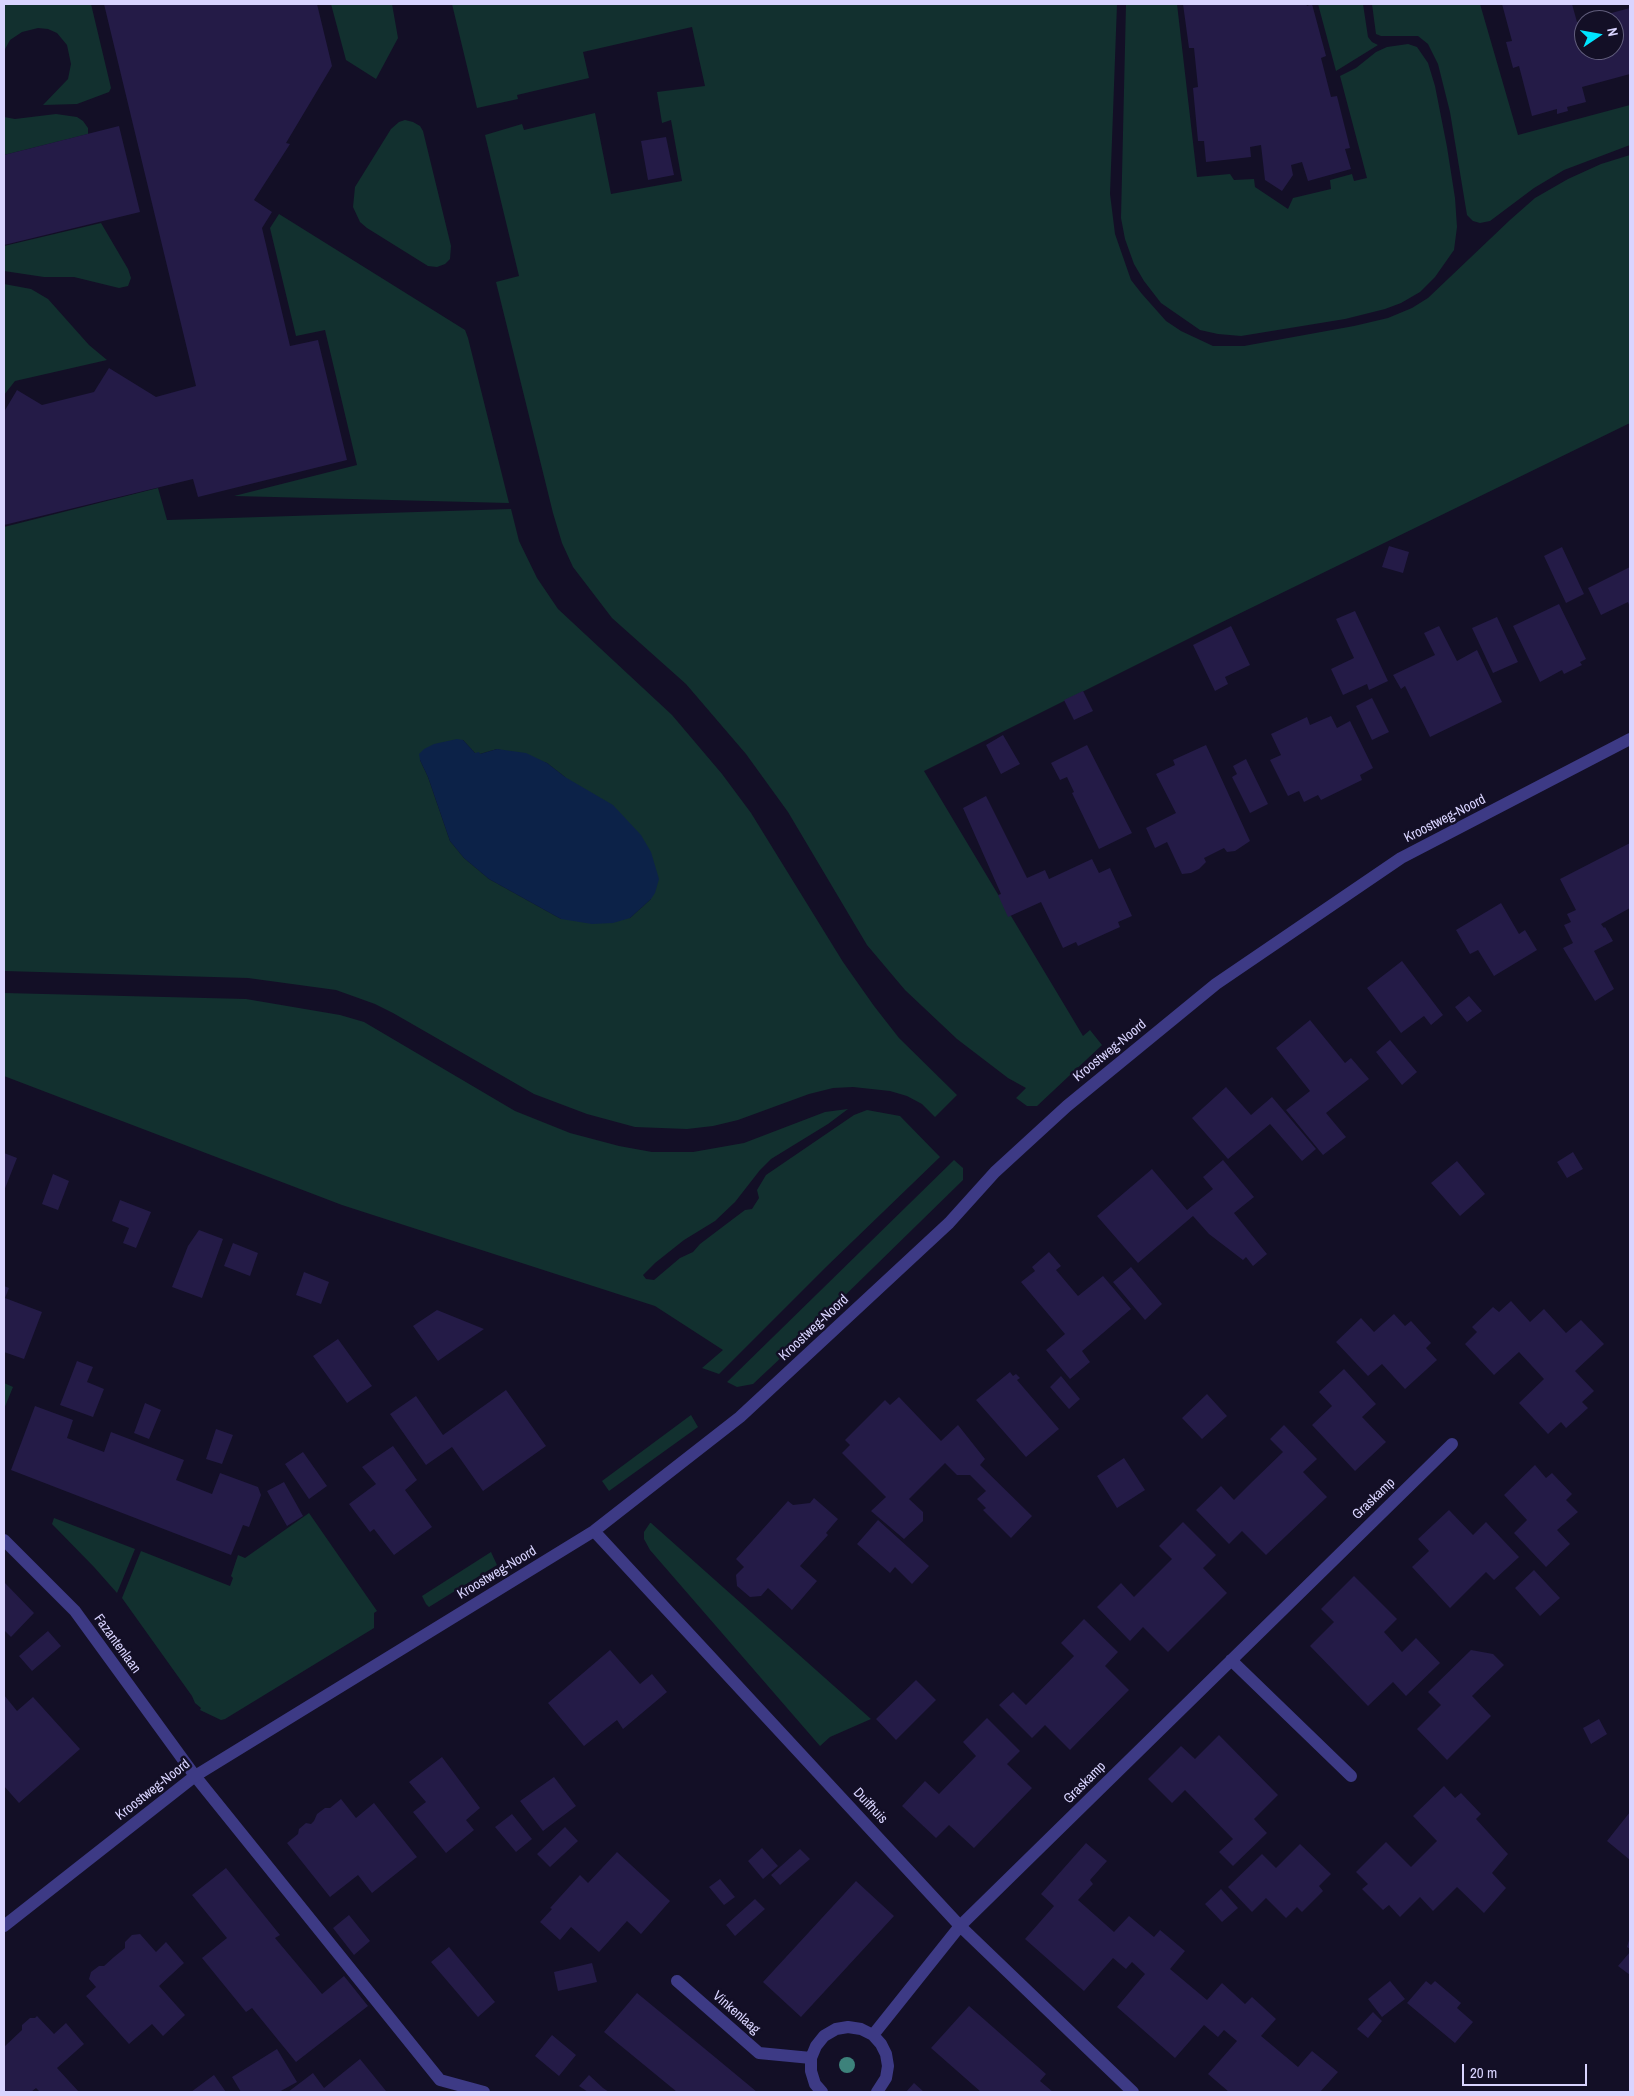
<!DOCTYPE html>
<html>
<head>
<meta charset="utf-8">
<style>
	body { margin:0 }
	#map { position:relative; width:1634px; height:2096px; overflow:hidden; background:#130f26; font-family:"Archivo Narrow",sans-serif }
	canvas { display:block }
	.frame { position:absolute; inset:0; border:5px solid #d9d4ff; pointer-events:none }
	.north { position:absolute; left:1574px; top:10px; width:50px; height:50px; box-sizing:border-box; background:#130f26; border:1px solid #625e7d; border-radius:50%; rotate:78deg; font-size:14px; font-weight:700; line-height:20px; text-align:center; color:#d9d4ff }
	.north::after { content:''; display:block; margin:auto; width:18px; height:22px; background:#00e5ff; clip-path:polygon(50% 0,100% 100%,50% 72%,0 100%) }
	.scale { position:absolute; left:1462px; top:2064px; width:125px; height:22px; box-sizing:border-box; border:2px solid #d9d4ff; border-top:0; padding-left:6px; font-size:15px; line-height:18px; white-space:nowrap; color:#d9d4ff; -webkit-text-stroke:4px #130f26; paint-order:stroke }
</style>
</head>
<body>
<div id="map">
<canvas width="1634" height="2096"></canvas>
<div class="frame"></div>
<div class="north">N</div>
<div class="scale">20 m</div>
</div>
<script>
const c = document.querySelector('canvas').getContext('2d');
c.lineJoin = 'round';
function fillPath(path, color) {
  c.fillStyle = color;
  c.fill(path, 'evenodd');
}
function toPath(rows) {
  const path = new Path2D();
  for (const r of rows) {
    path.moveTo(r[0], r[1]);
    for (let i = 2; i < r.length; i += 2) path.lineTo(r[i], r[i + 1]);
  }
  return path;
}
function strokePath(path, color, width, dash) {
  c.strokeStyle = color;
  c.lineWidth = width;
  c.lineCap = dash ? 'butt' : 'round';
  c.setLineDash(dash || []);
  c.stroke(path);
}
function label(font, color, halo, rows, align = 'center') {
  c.font = font + ' "Archivo Narrow",sans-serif';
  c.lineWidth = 5;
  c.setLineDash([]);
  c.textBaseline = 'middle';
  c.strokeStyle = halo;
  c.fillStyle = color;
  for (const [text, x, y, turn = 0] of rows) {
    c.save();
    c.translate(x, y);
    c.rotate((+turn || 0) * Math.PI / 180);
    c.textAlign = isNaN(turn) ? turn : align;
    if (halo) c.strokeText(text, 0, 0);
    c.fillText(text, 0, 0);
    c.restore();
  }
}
fillPath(toPath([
	[4,4,91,4,111,88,109,92,77,104,43,105,68,79,71,64,67,45,57,33,48,29,38,28,22,32,10,40,4,51],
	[331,4,392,4,398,38,376,79,346,60],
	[452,4,1117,4,1110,194,1115,234,1131,280,1142,294,1166,321,1181,331,1213,346,1244,346,1354,326,1388,318,1412,308,1428,298,1510,220,1535,198,1568,179,1601,164,1630,155,1630,423,1214,626,924,771,1083,1036,1090,1030,1102,1045,1037,1106,1027,1106,1016,1098,1026,1088,1008,1078,957,1039,905,990,867,945,788,812,746,754,686,684,612,618,573,567,562,543,553,513,496,282,519,276,485,135,522,124,524,130,595,113,611,194,682,181,671,120,662,123,657,92,705,86,692,27,583,52,589,78,517,95,518,99,477,108],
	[1126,4,1177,4,1197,177,1230,174,1234,180,1254,179,1255,187,1288,209,1293,198,1331,189,1330,180,1352,174,1354,181,1367,178,1340,76,1356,68,1376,52,1387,47,1408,44,1417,47,1428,63,1435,86,1447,147,1455,198,1457,227,1454,250,1435,277,1420,292,1401,303,1385,309,1345,319,1241,336,1218,334,1200,330,1161,303,1144,281,1134,264,1125,239,1121,218],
	[1318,4,1363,4,1368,37,1372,42,1378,45,1336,71],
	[1372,4,1480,4,1518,135,1630,105,1630,145,1564,170,1534,188,1490,221,1480,223,1473,221,1467,215,1450,112,1438,64,1428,44,1418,36,1381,36,1376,34],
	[56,114,77,117,83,121,88,128,88,134,4,155,4,117,15,119],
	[405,120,413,122,420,126,423,131,451,246,450,259,445,264,437,267,428,266,367,228,360,222,353,207,355,187,391,129,399,122],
	[279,214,465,330,468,338,509,503,234,496,357,465,325,330,296,336,270,228],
	[101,223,128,269,131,278,128,286,119,288,74,277,44,277,4,271,4,246],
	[4,284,31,289,48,299,89,345,107,360,15,381,4,395],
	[158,488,167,520,511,509,519,541,537,578,558,609,672,715,722,774,751,813,843,962,874,1006,899,1038,957,1095,935,1117,922,1104,907,1096,890,1091,853,1087,833,1088,809,1094,738,1120,713,1126,687,1129,635,1127,587,1114,534,1094,393,1013,375,1004,336,990,248,978,4,971,4,527],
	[463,740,475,753,480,754,497,749,547,763,565,777,651,899,630,918,561,919,489,879,464,858,450,841,428,777,420,760],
	[4,993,246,999,340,1015,364,1022,515,1111,570,1133,619,1146,652,1152,693,1152,744,1143,825,1112,848,1109,828,1124,771,1159,760,1170,735,1202,715,1221,684,1240,655,1263,643,1275,646,1279,654,1280,680,1258,693,1252,700,1244,733,1219,745,1210,752,1209,759,1198,757,1190,766,1175,854,1115,867,1110,900,1116,940,1157,826,1267,719,1374,702,1368,723,1350,655,1306,342,1205,4,1076],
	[954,1160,963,1168,963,1180,785,1354,753,1384,737,1387,727,1382],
	[4,1383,13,1387,4,1409],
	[691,1415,698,1427,609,1491,602,1481],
	[309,1513,377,1611,374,1613,374,1628,225,1719,221,1720,200,1710,201,1708,195,1703,192,1696,122,1598,141,1551,230,1586,233,1578,231,1576,238,1555,245,1558],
	[54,1518,135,1549,117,1593,94,1567,52,1524],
	[650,1523,651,1523,871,1719,830,1737,820,1746,650,1550,644,1539,644,1532],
	[491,1552,497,1565,429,1607,426,1604,422,1596]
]), '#12302f');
fillPath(toPath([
	[457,739,463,740,475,753,479,752,480,754,497,749,526,753,547,763,565,777,613,805,641,835,651,852,659,879,655,893,651,899,630,918,613,923,592,924,561,919,489,879,464,858,450,841,428,777,420,760,419,754,424,749,434,744]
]), '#0c2248');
fillPath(toPath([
	[104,4,317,4,332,66,286,143,290,144,254,200,272,212,262,228,290,346,318,340,347,460,198,497,193,479,4,525,4,412,17,390,42,405,94,392,109,368,156,397,196,386],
	[1183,4,1306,4,1307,6,1312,4,1326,56,1321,58,1331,97,1337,96,1350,148,1345,149,1351,169,1308,181,1302,162,1291,165,1293,175,1282,191,1265,180,1261,145,1250,147,1251,157,1206,162,1204,141,1198,141,1193,88,1198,87,1194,48,1189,48],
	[1502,4,1572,4,1577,22,1584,21,1584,50,1614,50,1614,20,1589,19,1630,8,1630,74,1582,87,1586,102,1567,107,1568,111,1557,114,1557,109,1532,116,1519,66,1513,68,1506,42,1512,41],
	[119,126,140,212,4,245,4,155],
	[666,137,674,175,648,180,641,141],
	[1389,546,1409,552,1403,573,1382,567],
	[1562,547,1584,594,1566,603,1544,556],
	[1630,567,1630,608,1628,602,1601,615,1588,588],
	[1559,604,1586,659,1580,662,1582,665,1564,674,1562,670,1540,682,1513,626],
	[1355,611,1388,681,1369,690,1367,684,1343,695,1331,669,1354,658,1336,619],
	[1497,617,1518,662,1493,673,1472,628],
	[1231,626,1250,665,1225,677,1228,684,1215,691,1193,645],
	[1439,626,1457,661,1477,650,1502,702,1430,737,1405,686,1401,689,1393,675,1435,655,1424,633],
	[1083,691,1093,711,1074,720,1064,700],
	[1372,698,1389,732,1372,740,1356,706],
	[1331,716,1337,728,1350,721,1373,768,1360,775,1362,780,1321,800,1318,795,1304,802,1299,791,1288,796,1270,760,1281,755,1271,734,1307,717,1310,725],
	[1003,735,1020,764,1001,774,986,745],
	[1087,745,1132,833,1099,849,1072,793,1074,792,1067,777,1060,780,1051,763],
	[1206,745,1250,841,1235,851,1227,852,1224,848,1204,858,1206,862,1199,869,1191,873,1182,874,1167,842,1155,848,1146,828,1176,813,1156,774,1175,765,1173,760],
	[1246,759,1268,804,1250,813,1232,777,1237,774,1233,766],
	[986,796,1027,878,1045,870,1049,879,1092,859,1099,873,1110,868,1132,916,1118,922,1120,927,1078,946,1076,942,1063,948,1041,902,1008,917,998,895,1001,894,963,808],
	[1630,843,1630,908,1601,924,1604,928,1605,927,1613,941,1594,951,1614,989,1595,1001,1563,948,1573,943,1564,925,1571,922,1567,914,1576,910,1560,879],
	[1501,903,1519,934,1525,930,1537,950,1494,976,1478,950,1470,954,1456,930],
	[1402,961,1443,1015,1431,1025,1424,1016,1401,1033,1367,988],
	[1469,996,1482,1011,1467,1022,1455,1007],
	[1310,1020,1345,1063,1351,1058,1369,1079,1326,1113,1346,1137,1323,1155,1286,1110,1310,1091,1276,1048],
	[1390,1040,1417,1072,1402,1085,1376,1052],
	[1226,1087,1251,1115,1272,1097,1316,1149,1302,1161,1270,1124,1228,1159,1192,1118],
	[1573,1152,1583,1169,1567,1178,1557,1162],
	[4,1153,17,1158,4,1191],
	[1223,1160,1254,1197,1234,1213,1267,1254,1253,1266,1246,1257,1243,1260,1209,1234,1193,1216,1138,1263,1097,1216,1152,1169,1187,1210,1213,1189,1203,1177],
	[1457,1161,1485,1194,1460,1216,1431,1183],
	[53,1174,69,1181,58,1210,42,1204],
	[120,1200,151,1212,136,1248,123,1243,129,1228,112,1221],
	[199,1230,223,1239,202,1298,172,1287,188,1246],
	[233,1243,258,1253,250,1276,224,1266],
	[1049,1252,1061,1266,1056,1270,1078,1296,1103,1276,1131,1309,1082,1351,1090,1362,1070,1379,1046,1350,1065,1334,1021,1282,1035,1271,1032,1267],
	[1131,1267,1162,1304,1145,1320,1113,1282],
	[304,1272,329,1282,321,1304,296,1295],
	[4,1286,9,1288,5,1298,42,1312,24,1359,4,1352],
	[1511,1301,1530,1322,1544,1309,1566,1333,1581,1320,1604,1344,1575,1371,1594,1391,1582,1402,1588,1408,1566,1428,1561,1422,1548,1434,1519,1403,1544,1379,1519,1352,1494,1375,1465,1344,1477,1332,1472,1327,1493,1307,1499,1312],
	[437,1310,484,1329,438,1361,413,1326],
	[1394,1314,1405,1326,1411,1321,1431,1343,1426,1348,1437,1360,1405,1389,1382,1364,1368,1376,1336,1342,1361,1318,1374,1332],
	[338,1339,372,1386,347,1403,313,1356],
	[77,1361,93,1367,87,1382,104,1389,93,1417,60,1405],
	[1344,1369,1376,1404,1362,1417,1386,1442,1355,1471,1312,1425,1332,1406,1319,1392],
	[1010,1372,1013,1376,1016,1374,1020,1378,1017,1380,1059,1429,1026,1457,976,1400],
	[1061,1376,1080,1399,1069,1409,1050,1387],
	[506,1390,546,1446,483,1491,452,1447,426,1465,390,1414,416,1396,443,1435],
	[1207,1394,1227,1416,1202,1439,1182,1418],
	[899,1397,941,1441,958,1425,985,1459,980,1465,1032,1516,1011,1538,983,1510,986,1508,977,1499,986,1491,970,1475,957,1475,945,1463,909,1499,923,1512,923,1521,904,1539,871,1511,886,1497,842,1453,850,1445,845,1440,885,1400,890,1405],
	[145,1403,161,1410,149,1439,134,1433],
	[35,1406,73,1420,67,1438,104,1452,111,1432,184,1460,176,1480,212,1494,220,1473,258,1487,261,1495,249,1527,243,1525,231,1555,11,1470],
	[1284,1425,1317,1459,1303,1472,1327,1497,1266,1555,1242,1531,1229,1544,1196,1510,1221,1486,1234,1500,1253,1481,1283,1452,1270,1439],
	[216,1429,233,1435,222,1464,206,1459],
	[393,1446,417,1480,405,1490,432,1527,394,1555,374,1529,370,1532,349,1504,376,1484,362,1467],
	[303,1452,327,1486,309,1499,285,1464],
	[1124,1458,1145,1490,1117,1508,1097,1476],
	[1535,1465,1546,1478,1552,1473,1572,1494,1566,1500,1578,1512,1557,1530,1570,1544,1546,1567,1514,1533,1527,1520,1504,1495],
	[284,1482,303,1516,287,1526,267,1491],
	[814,1498,838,1519,826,1533,828,1535,800,1566,817,1581,792,1610,768,1588,761,1596,750,1597,737,1586,736,1575,744,1567,736,1559,788,1501,793,1505,810,1503],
	[1449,1510,1473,1535,1486,1522,1519,1557,1494,1580,1486,1572,1450,1608,1412,1567,1429,1551,1418,1539],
	[878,1520,929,1566,912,1584,895,1567,890,1573,857,1544],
	[1183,1522,1216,1555,1203,1568,1227,1593,1168,1652,1143,1627,1130,1641,1097,1607,1121,1583,1134,1597,1172,1559,1159,1546],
	[1534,1570,1560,1598,1540,1616,1515,1588],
	[1354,1576,1397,1619,1384,1632,1402,1652,1416,1638,1440,1663,1406,1696,1393,1682,1368,1706,1310,1646,1334,1622,1321,1609],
	[4,1582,34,1613,11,1637,4,1630],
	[1084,1619,1118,1652,1105,1666,1129,1690,1070,1750,1045,1725,1032,1738,999,1705,1013,1692,1026,1705,1074,1656,1061,1643],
	[48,1631,61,1646,32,1671,19,1656],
	[610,1650,640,1684,652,1674,667,1692,623,1729,617,1720,584,1746,548,1703],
	[1471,1650,1493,1654,1504,1665,1472,1696,1491,1716,1447,1760,1417,1729,1441,1705,1428,1692],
	[916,1680,936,1700,896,1740,876,1719],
	[4,1695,17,1711,33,1697,80,1749,19,1803,4,1786],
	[987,1718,1020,1751,1007,1764,1032,1788,974,1848,949,1825,936,1838,902,1806,925,1781,939,1794,976,1756,963,1742],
	[1599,1719,1607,1734,1591,1744,1583,1728],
	[1219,1735,1278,1795,1254,1819,1267,1833,1233,1866,1219,1852,1233,1839,1185,1790,1172,1803,1148,1779,1181,1746,1195,1759],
	[442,1757,480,1808,466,1820,474,1830,446,1853,413,1812,426,1802,409,1782],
	[554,1777,576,1806,543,1831,520,1801],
	[1444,1786,1455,1798,1461,1793,1481,1814,1476,1819,1508,1854,1492,1873,1506,1888,1484,1913,1457,1887,1433,1911,1420,1897,1400,1917,1389,1905,1383,1910,1362,1889,1368,1884,1356,1872,1386,1842,1411,1867,1437,1841,1413,1816],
	[341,1799,356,1818,374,1803,417,1857,372,1893,358,1875,330,1897,287,1843,298,1834,299,1829,306,1823,311,1824,314,1821,317,1814,325,1808,330,1808],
	[1630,1812,1630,1860,1607,1841],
	[512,1814,532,1839,516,1852,495,1827],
	[565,1827,578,1841,550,1867,537,1854],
	[1086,1843,1107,1861,1090,1880,1093,1884,1078,1900,1114,1932,1129,1916,1154,1937,1160,1930,1185,1951,1170,1969,1207,2000,1222,1983,1245,2004,1252,1997,1276,2019,1261,2036,1298,2067,1312,2051,1338,2072,1320,2092,1229,2092,1208,2074,1237,2041,1224,2030,1218,2037,1204,2025,1175,2058,1117,2007,1145,1974,1132,1962,1126,1969,1113,1958,1084,1991,1025,1939,1054,1906,1041,1894],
	[1300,1844,1331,1874,1319,1886,1323,1891,1302,1912,1297,1907,1286,1918,1266,1898,1252,1912,1228,1887,1262,1854,1276,1868],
	[762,1848,778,1866,763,1879,748,1861],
	[800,1849,810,1859,780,1885,771,1875],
	[617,1852,670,1901,641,1934,627,1921,599,1952,571,1927,560,1940,540,1922,552,1909,550,1908,580,1875,588,1883],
	[226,1868,280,1935,275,1938,322,1994,344,1976,368,2006,296,2062,252,2008,246,2012,202,1958,227,1938,192,1895],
	[720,1879,735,1897,724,1905,709,1887],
	[856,1881,894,1916,801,2017,763,1982],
	[1221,1889,1238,1908,1222,1922,1205,1904],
	[755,1899,765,1909,735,1936,726,1925],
	[349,1915,370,1941,354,1955,333,1928],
	[140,1934,156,1952,166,1942,184,1963,159,1986,185,2015,163,2036,152,2024,129,2044,86,1996,96,1987,89,1979,91,1972,99,1966,104,1966,114,1957,125,1948,125,1942,132,1935],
	[1630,1937,1630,1949,1627,1947],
	[449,1947,495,2002,478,2017,431,1962],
	[1630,1952,1630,1975,1618,1966],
	[592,1963,597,1982,558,1991,554,1972],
	[1390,1981,1405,1999,1382,2017,1368,1999],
	[1426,1981,1431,1985,1435,1981,1461,2003,1457,2008,1473,2022,1455,2043,1407,2003],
	[637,1993,716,2058,757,2092,677,2092,604,2032],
	[969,2006,1046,2074,1040,2081,1053,2092,981,2092,931,2048],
	[1373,2012,1382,2021,1368,2038,1357,2029],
	[37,2016,54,2034,66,2023,84,2044,57,2068,79,2092,40,2092,36,2088,31,2092,4,2092,4,2047,22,2030,22,2025,30,2018,35,2018],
	[552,2035,576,2055,559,2076,535,2056],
	[277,2049,297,2082,279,2092,241,2092,232,2077],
	[360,2059,386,2091,384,2092,288,2092,313,2073,324,2088],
	[214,2075,226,2092,191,2092],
	[589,2075,603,2088,609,2092,588,2092,579,2086],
	[914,2083,924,2092,906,2092]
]), '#241b47');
strokePath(toPath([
	[195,1776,440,2080,484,2092]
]), '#3d3a85', 12);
strokePath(toPath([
	[594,1531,960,1926,1133,2092],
	[4,1540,75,1611,195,1776],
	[1231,1660,1351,1776],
	[4,1926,195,1776,594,1531,740,1417,949,1223,995,1172,1067,1106,1216,984,1401,858,1630,739],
	[677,1981,759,2053,811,2058],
	[873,2035,960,1926,1452,1444],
	[822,2092,815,2084,811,2071,811,2058,816,2046,824,2036,836,2029,848,2027,861,2029,873,2035,881,2044,886,2054,888,2066,886,2078,877,2092]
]), '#3d3a85', 12);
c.fillStyle = '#3d827b';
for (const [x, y] of [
	[847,2065]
]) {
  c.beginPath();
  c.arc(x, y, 8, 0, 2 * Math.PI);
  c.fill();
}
label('14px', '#d9d4ff', '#130f26', [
	["Kroostweg-Noord",1445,819,-27],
	["Kroostweg-Noord",1110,1051,-39],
	["Kroostweg-Noord",814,1328,-43],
	["Graskamp",1374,1499,-44],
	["Kroostweg-Noord",497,1573,-31],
	["Fazantenlaan",117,1644,54],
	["Graskamp",1085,1783,-45],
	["Kroostweg-Noord",153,1790,-38],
	["Duifhuis",870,1806,47],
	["Vinkenlaag",736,2013,41]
]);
</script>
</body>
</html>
